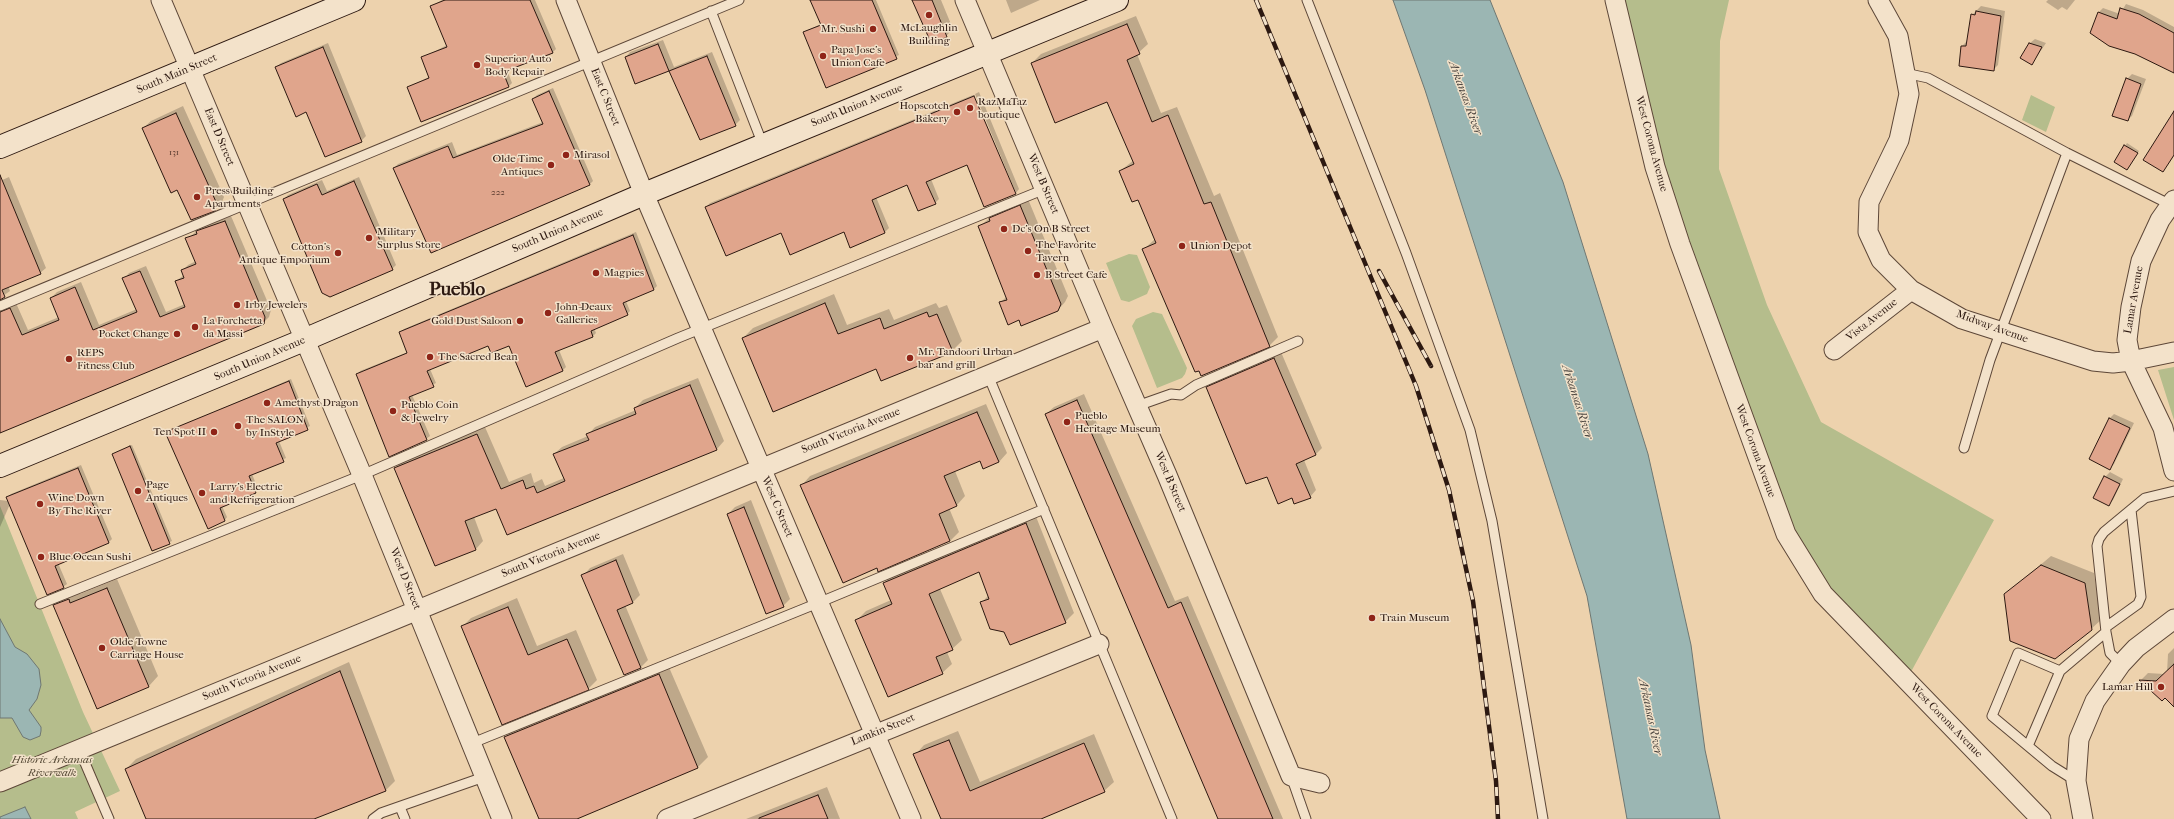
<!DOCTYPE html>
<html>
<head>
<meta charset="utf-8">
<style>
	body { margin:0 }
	canvas { display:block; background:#edd2ad }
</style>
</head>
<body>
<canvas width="2174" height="819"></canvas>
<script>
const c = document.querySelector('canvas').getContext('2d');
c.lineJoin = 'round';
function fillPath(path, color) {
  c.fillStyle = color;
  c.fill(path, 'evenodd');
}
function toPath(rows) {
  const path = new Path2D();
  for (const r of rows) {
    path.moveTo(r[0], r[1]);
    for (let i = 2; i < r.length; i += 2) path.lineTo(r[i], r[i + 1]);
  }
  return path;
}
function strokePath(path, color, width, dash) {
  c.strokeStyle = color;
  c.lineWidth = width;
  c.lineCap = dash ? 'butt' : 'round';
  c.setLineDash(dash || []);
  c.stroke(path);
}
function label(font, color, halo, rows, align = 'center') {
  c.font = font + ' "IM FELL French Canon",serif';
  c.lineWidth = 3;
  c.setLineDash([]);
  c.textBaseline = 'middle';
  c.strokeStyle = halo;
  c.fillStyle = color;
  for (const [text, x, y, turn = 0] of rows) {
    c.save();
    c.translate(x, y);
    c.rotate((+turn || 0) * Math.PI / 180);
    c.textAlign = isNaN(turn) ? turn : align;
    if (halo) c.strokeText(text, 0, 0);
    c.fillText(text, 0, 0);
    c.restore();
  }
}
fillPath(toPath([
	[1615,0,1729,0,1720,41,1719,169,1767,305,1821,422,1994,520,1906,681,1786,534,1680,244],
	[2031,95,2055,107,2046,132,2022,120],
	[1129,254,1137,255,1150,287,1147,294,1129,302,1121,300,1106,263],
	[1153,312,1162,314,1187,368,1185,374,1182,378,1157,388,1132,326,1136,319],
	[2174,367,2174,420,2158,370],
	[0,506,83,712,120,791,75,812,78,819,0,819]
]), '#b5bd8c');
const water = toPath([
	[1393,0,1490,0,1563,182,1648,454,1691,645,1705,750,1720,819,1627,819,1587,596,1425,90,1393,0],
	[0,619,15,647,27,654,39,669,41,685,37,699,29,710,41,727,41,731,40,736,30,740,23,737,12,718,0,718,0,619],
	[25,807,31,819,0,819,0,817,25,807]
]);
fillPath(water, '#9bb6b3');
strokePath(water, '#6f7772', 1);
fillPath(toPath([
	[442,0,535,0,556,49,553,52,507,70,512,83,509,86,422,121,408,87,429,77,422,58,447,45,432,6],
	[812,0,876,0,899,55,827,87,804,32,821,24],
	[914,0,941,0,953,29,946,36],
	[1006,0,1040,0,1011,13],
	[2048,0,2075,0,2067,10,2062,7,2058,10,2046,2],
	[2126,4,2143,10,2174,27,2174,72,2099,12,2103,8,2120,14],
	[1981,6,2005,11,1998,65,1993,70,1962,46,1967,41,1972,15],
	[1136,16,1148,44,1137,54,1161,113,1177,107,1214,196,1220,193,1278,337,1269,346,1143,250,1155,239,1138,198,1120,171,1134,160,1108,101,1032,63,1041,54],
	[2035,39,2046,43,2032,64,2030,43],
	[663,40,674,67,712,52,740,120,735,125,700,139,670,70,636,83,626,57,630,52],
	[328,43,366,136,361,141,307,111,276,67,281,63],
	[2132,74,2146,79,2132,116,2127,120,2127,79],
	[553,88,593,181,589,185,394,168,398,164,452,142,457,155,543,122,533,99,537,95],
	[979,92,1019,189,1016,193,975,94],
	[973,95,1015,194,985,206,967,164,931,179,939,199,935,203,918,209,907,184,876,197,889,228,885,232,851,246,844,231,791,254,781,231,727,255,706,207,710,203],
	[183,106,224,197,222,202,214,210,177,189,143,128,151,121],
	[2174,121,2174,156,2163,171],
	[2127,143,2139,151,2129,167,2115,162],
	[9,177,46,268,40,273,8,286,10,291,0,298,0,181],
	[359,177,396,265,392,269,284,199,288,195,322,180,327,191],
	[1028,199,1068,296,1065,302,1058,310,1020,319,1000,303,1007,296,980,226,998,211],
	[231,216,271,310,269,317,263,323,0,427,0,302,16,303,28,330,59,317,51,298,57,292,81,282,99,325,137,309,124,279,129,273,146,266,166,312,185,304,176,281,184,275,182,271,188,265,196,261,187,239,203,226],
	[636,232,657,286,654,289,626,301,630,311,627,314,594,328,596,333,593,336,559,350,566,367,563,370,526,385,509,345,488,344,430,369,436,383,412,395,430,436,426,439,357,375,360,371,408,352,400,332,404,329],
	[834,294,847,325,889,309,894,320,936,303,939,308,947,305,962,341,952,351,877,367,743,338,753,328],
	[1281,352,1322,448,1315,455,1304,460,1316,490,1310,497,1268,475,1207,388,1213,381],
	[698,378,724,441,717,449,496,507,474,517,483,541,476,549,436,565,395,468,403,460,485,427,509,482,531,473,534,483,542,479,545,486,564,478,554,454,562,447,588,436,588,435,595,427,636,410,635,408,643,400],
	[291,379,310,426,279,441,286,458,252,474,258,489,222,506,227,517,225,520,167,432],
	[1084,394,1175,601,1188,596,1283,819,1219,819,1046,414,1054,407],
	[986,404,1007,453,999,462,980,460,955,471,965,496,957,505,949,508,959,532,950,541,877,567,802,485,810,476],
	[2114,414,2134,423,2114,464,2110,468,2090,459,2110,418],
	[132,445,172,541,152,550,113,454],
	[81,465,112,539,109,542,58,563,67,584,63,587,10,504,0,527,0,500,8,501,7,498,11,494],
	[2110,472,2123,479,2113,500,2108,504,2105,477],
	[751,500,790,599,783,606,728,514,735,507],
	[1035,514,1074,613,1065,622,1005,631,981,603,989,595,980,571,940,589,962,640,952,649,947,652,952,664,942,673,857,620,866,611,891,600,884,583,893,574],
	[623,554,640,595,633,602,625,605,648,660,641,667,583,576,590,568],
	[2051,556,2094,573,2101,620,2091,629,2005,595],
	[117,579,158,676,149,686,98,707,54,605,64,596,78,590,80,594],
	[517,598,537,646,576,630,597,680,588,689,462,627,471,618],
	[2174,648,2174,705,2166,697,2162,700,2141,680,2148,673,2164,674,2167,672,2168,654],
	[349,662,395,781,386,790,311,819,147,819,126,769,136,759],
	[668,665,708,757,698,767,574,819,540,819,505,737,515,727],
	[958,731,980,782,1094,734,1114,782,1104,791,1038,819,942,819,915,755,924,745],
	[827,787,840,819,746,819]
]), '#0003');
const building = toPath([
	[445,0,530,0,553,53,503,72,509,87,421,122,407,87,429,78,421,57,447,47,430,6,445,0],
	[810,0,872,0,897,59,826,88,803,32,821,25,810,0],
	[912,0,932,0,947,37,932,45,912,0],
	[2120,8,2139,14,2174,33,2174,73,2135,54,2109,46,2090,33,2098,12,2117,19,2120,8],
	[1976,11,2001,16,1994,71,1959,66,1961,46,1966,46,1971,14,1975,15,1976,11],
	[1127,24,1140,54,1127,60,1152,122,1168,115,1204,204,1211,202,1270,347,1201,376,1199,371,1195,372,1142,249,1156,243,1138,200,1132,202,1119,171,1134,164,1107,102,1055,123,1031,63,1127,24],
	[2029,43,2042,47,2032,65,2020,58,2029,43],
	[658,44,669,71,635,84,625,57,658,44],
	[323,47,362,142,325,157,306,112,296,117,275,67,323,47],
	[707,56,736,126,700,140,669,71,707,56],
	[2126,78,2141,84,2128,121,2112,116,2126,78],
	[549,91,590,185,431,253,393,168,448,146,453,158,543,124,532,99,549,91],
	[974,96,1016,194,984,207,967,165,926,182,936,204,918,211,907,185,872,200,885,233,850,248,844,232,790,255,781,233,726,256,705,207,974,96],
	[2174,111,2174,155,2163,172,2143,160,2174,111],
	[176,113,217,204,215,211,191,220,177,190,171,193,142,128,176,113],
	[2124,145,2138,153,2127,170,2114,162,2124,145],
	[0,175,41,274,2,290,5,297,0,300,0,175],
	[354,181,393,270,330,297,322,293,283,199,317,184,322,195,354,181],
	[1020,205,1061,304,1058,311,1021,326,1019,320,1008,325,999,302,1007,300,978,226,990,221,989,218,1020,205],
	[225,221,265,317,264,324,0,433,0,312,10,308,22,335,59,320,50,298,75,287,93,330,137,312,122,278,140,271,160,317,185,307,175,281,184,278,181,270,196,264,185,238,197,234,196,231,225,221],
	[633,235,654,290,623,303,628,315,591,331,593,337,555,352,563,371,526,387,509,346,491,353,488,346,427,371,434,387,409,397,427,440,389,457,356,374,407,353,399,332,633,235],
	[825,303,838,334,880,318,884,329,927,312,929,317,937,314,953,352,881,381,876,369,773,412,742,338,825,303],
	[1274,358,1316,455,1296,464,1311,498,1294,504,1292,498,1278,504,1267,477,1246,484,1206,387,1274,358],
	[289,381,308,430,276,443,284,462,249,476,256,493,220,508,225,521,208,529,165,432,289,381],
	[690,385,717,450,507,535,496,509,465,521,476,550,435,566,394,468,477,434,501,489,523,480,526,489,534,486,537,493,565,481,553,454,589,440,586,434,636,414,634,408,690,385],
	[1077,400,1168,608,1181,602,1273,819,1218,819,1045,414,1077,400],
	[977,412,999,462,983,469,980,461,944,476,957,506,939,514,950,541,878,572,877,568,843,583,800,485,977,412],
	[2109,418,2130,428,2110,470,2089,459,2109,418],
	[130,446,170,544,152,551,112,454,130,446],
	[78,468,109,543,55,566,64,588,47,595,6,497,78,468],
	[2104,476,2120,484,2109,506,2093,498,2104,476],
	[744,507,784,607,766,614,727,514,744,507],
	[1026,523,1066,623,1010,645,1004,632,990,629,980,602,989,599,979,572,929,594,953,650,936,657,943,674,888,697,855,620,892,604,883,583,1026,523],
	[616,560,633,603,617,610,641,668,624,675,581,575,616,560],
	[2041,565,2085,583,2092,630,2055,659,2010,641,2004,594,2041,565],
	[107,588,149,687,97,709,53,605,69,599,70,603,107,588],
	[508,607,528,655,567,639,589,690,502,725,461,626,508,607],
	[2174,664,2174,707,2165,698,2162,701,2139,680,2156,681,2174,664],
	[340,671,386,791,314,819,146,819,125,769,340,671],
	[659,674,698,768,577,819,539,819,504,737,659,674],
	[949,740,970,791,1084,743,1105,792,1041,819,941,819,913,754,949,740],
	[818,795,828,819,759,819,759,818,818,795]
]);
fillPath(building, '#e0a58c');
strokePath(building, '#2d1911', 1);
const lane = toPath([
	[1307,0,1406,253,1470,430,1492,521,1543,819],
	[711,11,763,145],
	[1905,73,1928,78,2067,153,2171,205],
	[0,306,739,0],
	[988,375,1172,819],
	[1137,406,1171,394,1181,395,1196,385,1298,341],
	[1964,448,1990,360,2067,153],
	[40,604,362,475,678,338,1045,189],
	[2106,627,2138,604,2141,597,2131,510],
	[2106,632,2110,653,2121,664],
	[470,744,818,603,1044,509],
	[2028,746,2060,671],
	[79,749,109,819],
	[1291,776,1306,819],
	[2076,781,2052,766,1992,716,2018,653,2060,671,2106,632,2097,546,2099,539,2104,532,2145,498,2174,491],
	[400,807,405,819],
	[373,819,381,813,484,777]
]);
const street = toPath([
	[161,0,362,475,502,819],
	[566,0,644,194,911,819],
	[965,0,1103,328,1167,475,1291,776,1320,783],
	[1615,0,1655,167,1680,244,1786,534,1823,594,2041,819],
	[1878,0,1898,36,1909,94,1899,140,1869,202,1868,232,1881,260,1911,290,1962,319,2093,361,2113,363,2131,361,2174,352],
	[2174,200,2160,220,2141,261,2131,307,2127,340,2131,361,2163,428,2174,471],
	[1834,350,1911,290],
	[0,782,1103,328],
	[667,819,1099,644],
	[2083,819,2076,781,2079,739,2095,701,2121,664,2136,648,2174,619]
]);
const secondary = toPath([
	[0,147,354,0],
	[0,466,304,340,644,194,1117,0]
]);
strokePath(lane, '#5d4738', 11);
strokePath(street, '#5d4738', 21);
strokePath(secondary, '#2d1911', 24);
strokePath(lane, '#f3e2ca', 9);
strokePath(street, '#f3e2ca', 19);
strokePath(secondary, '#f3e2ca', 22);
const rail = toPath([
	[1256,0,1416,386,1449,490,1473,601,1496,781,1498,819],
	[1379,271,1431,366]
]);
strokePath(rail, '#2d1911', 4.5);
strokePath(rail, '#f3e2ca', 3, [9]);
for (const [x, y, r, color] of [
	[929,15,4,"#8f2418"],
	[873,29,4,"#8f2418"],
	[823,56,4,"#8f2418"],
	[477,65,4,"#8f2418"],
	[970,108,4,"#8f2418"],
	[957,112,4,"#8f2418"],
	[566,155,4,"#8f2418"],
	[551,165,4,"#8f2418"],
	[197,197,4,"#8f2418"],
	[1004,229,4,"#8f2418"],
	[369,238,4,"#8f2418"],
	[1182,246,4,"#8f2418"],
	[1028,251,4,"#8f2418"],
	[338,253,4,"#8f2418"],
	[596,273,4,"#8f2418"],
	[1037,275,4,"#8f2418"],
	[237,305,4,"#8f2418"],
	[548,313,4,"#8f2418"],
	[520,321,4,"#8f2418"],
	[195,327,4,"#8f2418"],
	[177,334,4,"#8f2418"],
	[430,357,4,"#8f2418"],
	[910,358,4,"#8f2418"],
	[69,359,4,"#8f2418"],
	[267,403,4,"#8f2418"],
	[393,411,4,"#8f2418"],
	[1067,422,4,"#8f2418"],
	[238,426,4,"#8f2418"],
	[214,432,4,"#8f2418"],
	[138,491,4,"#8f2418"],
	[202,493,4,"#8f2418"],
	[40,504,4,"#8f2418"],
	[41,557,4,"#8f2418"],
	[1372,618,4,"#8f2418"],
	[102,648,4,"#8f2418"],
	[2161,687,4,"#8f2418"]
]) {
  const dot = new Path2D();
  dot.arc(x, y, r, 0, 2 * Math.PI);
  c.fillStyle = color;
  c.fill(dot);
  strokePath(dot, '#f3e2ca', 1.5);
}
label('9px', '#5a3c30', null, [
	["131",174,153],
	["222",498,193]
]);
label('11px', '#2d1911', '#f3e2ca', [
	["McLaughlin",929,28,"center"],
	["Building",929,41,"center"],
	["Mr. Sushi",865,29,"right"],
	["Papa Jose's",831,50],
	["Union Cafe",831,63],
	["Superior Auto",485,59],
	["Body Repair",485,72],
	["RazMaTaz",978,102],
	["boutique",978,115],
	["Hopscotch",949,106,"right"],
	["Bakery",949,119,"right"],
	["Mirasol",574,155],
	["Olde Time",543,159,"right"],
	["Antiques",543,172,"right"],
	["Press Building",205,191],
	["Apartments",205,204],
	["Dc's On B Street",1012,229],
	["Military",377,232],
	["Surplus Store",377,245],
	["The Favorite",1036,245],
	["Tavern",1036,258],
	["Union Depot",1190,246],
	["Cotton's",330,247,"right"],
	["Antique Emporium",330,260,"right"],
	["Magpies",604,273],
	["B Street Cafe",1045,275],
	["Irby Jewelers",245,305],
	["John-Deaux",556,307],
	["Galleries",556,320],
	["La Forchetta",203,321],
	["da Massi",203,334],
	["Gold Dust Saloon",512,321,"right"],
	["Pocket Change",169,334,"right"],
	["Mr. Tandoori Urban",918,352],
	["bar and grill",918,365],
	["REPS",77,353],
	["Fitness Club",77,366],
	["The Sacred Bean",438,357],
	["Amethyst Dragon",275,403],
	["Pueblo Coin",401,405],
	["& Jewelry",401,418],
	["Pueblo",1075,416],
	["Heritage Museum",1075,429],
	["The SALON",246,420],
	["by InStyle",246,433],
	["Ten Spot II",206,432,"right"],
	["Page",146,485],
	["Antiques",146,498],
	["Larry's Electric",210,487],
	["and Refrigeration",210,500],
	["Wine Down",48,498],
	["By The River",48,511],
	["Blue Ocean Sushi",49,557],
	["Train Museum",1380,618],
	["Olde Towne",110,642],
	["Carriage House",110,655],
	["Lamar Hill",2153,687,"right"]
], 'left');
label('11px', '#2d1911', '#f3e2ca', [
	["South Main Street",177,74,-23],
	["East C Street",605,97,68],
	["South Union Avenue",857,106,-22],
	["East D Street",219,137,67],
	["West Corona Avenue",1651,144,75],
	["West B Street",1043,184,67],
	["South Union Avenue",558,231,-23],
	["Lamar Avenue",2134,300,-80],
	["Vista Avenue",1872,320,-38],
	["Midway Avenue",1992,327,20],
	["South Union Avenue",260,359,-23],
	["South Victoria Avenue",851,431,-22],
	["West Corona Avenue",1755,451,70],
	["West B Street",1170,482,67],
	["West C Street",777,507,67],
	["South Victoria Avenue",551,555,-22],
	["West D Street",405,579,68],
	["South Victoria Avenue",252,678,-22],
	["West Corona Avenue",1946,721,46],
	["Lamkin Street",883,730,-22]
]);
label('italic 11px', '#564a36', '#f3e2ca', [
	["Historic Arkansas",52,760],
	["Riverwalk",52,773]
]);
label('italic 12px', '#4e4842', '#f3e2ca', [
	["Arkansas River",1465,98,70],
	["Arkansas River",1577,402,72],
	["Arkansas River",1650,717,78]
]);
label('bold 19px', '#2d1911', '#f3e2ca', [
	["Pueblo",457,290]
]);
</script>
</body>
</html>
